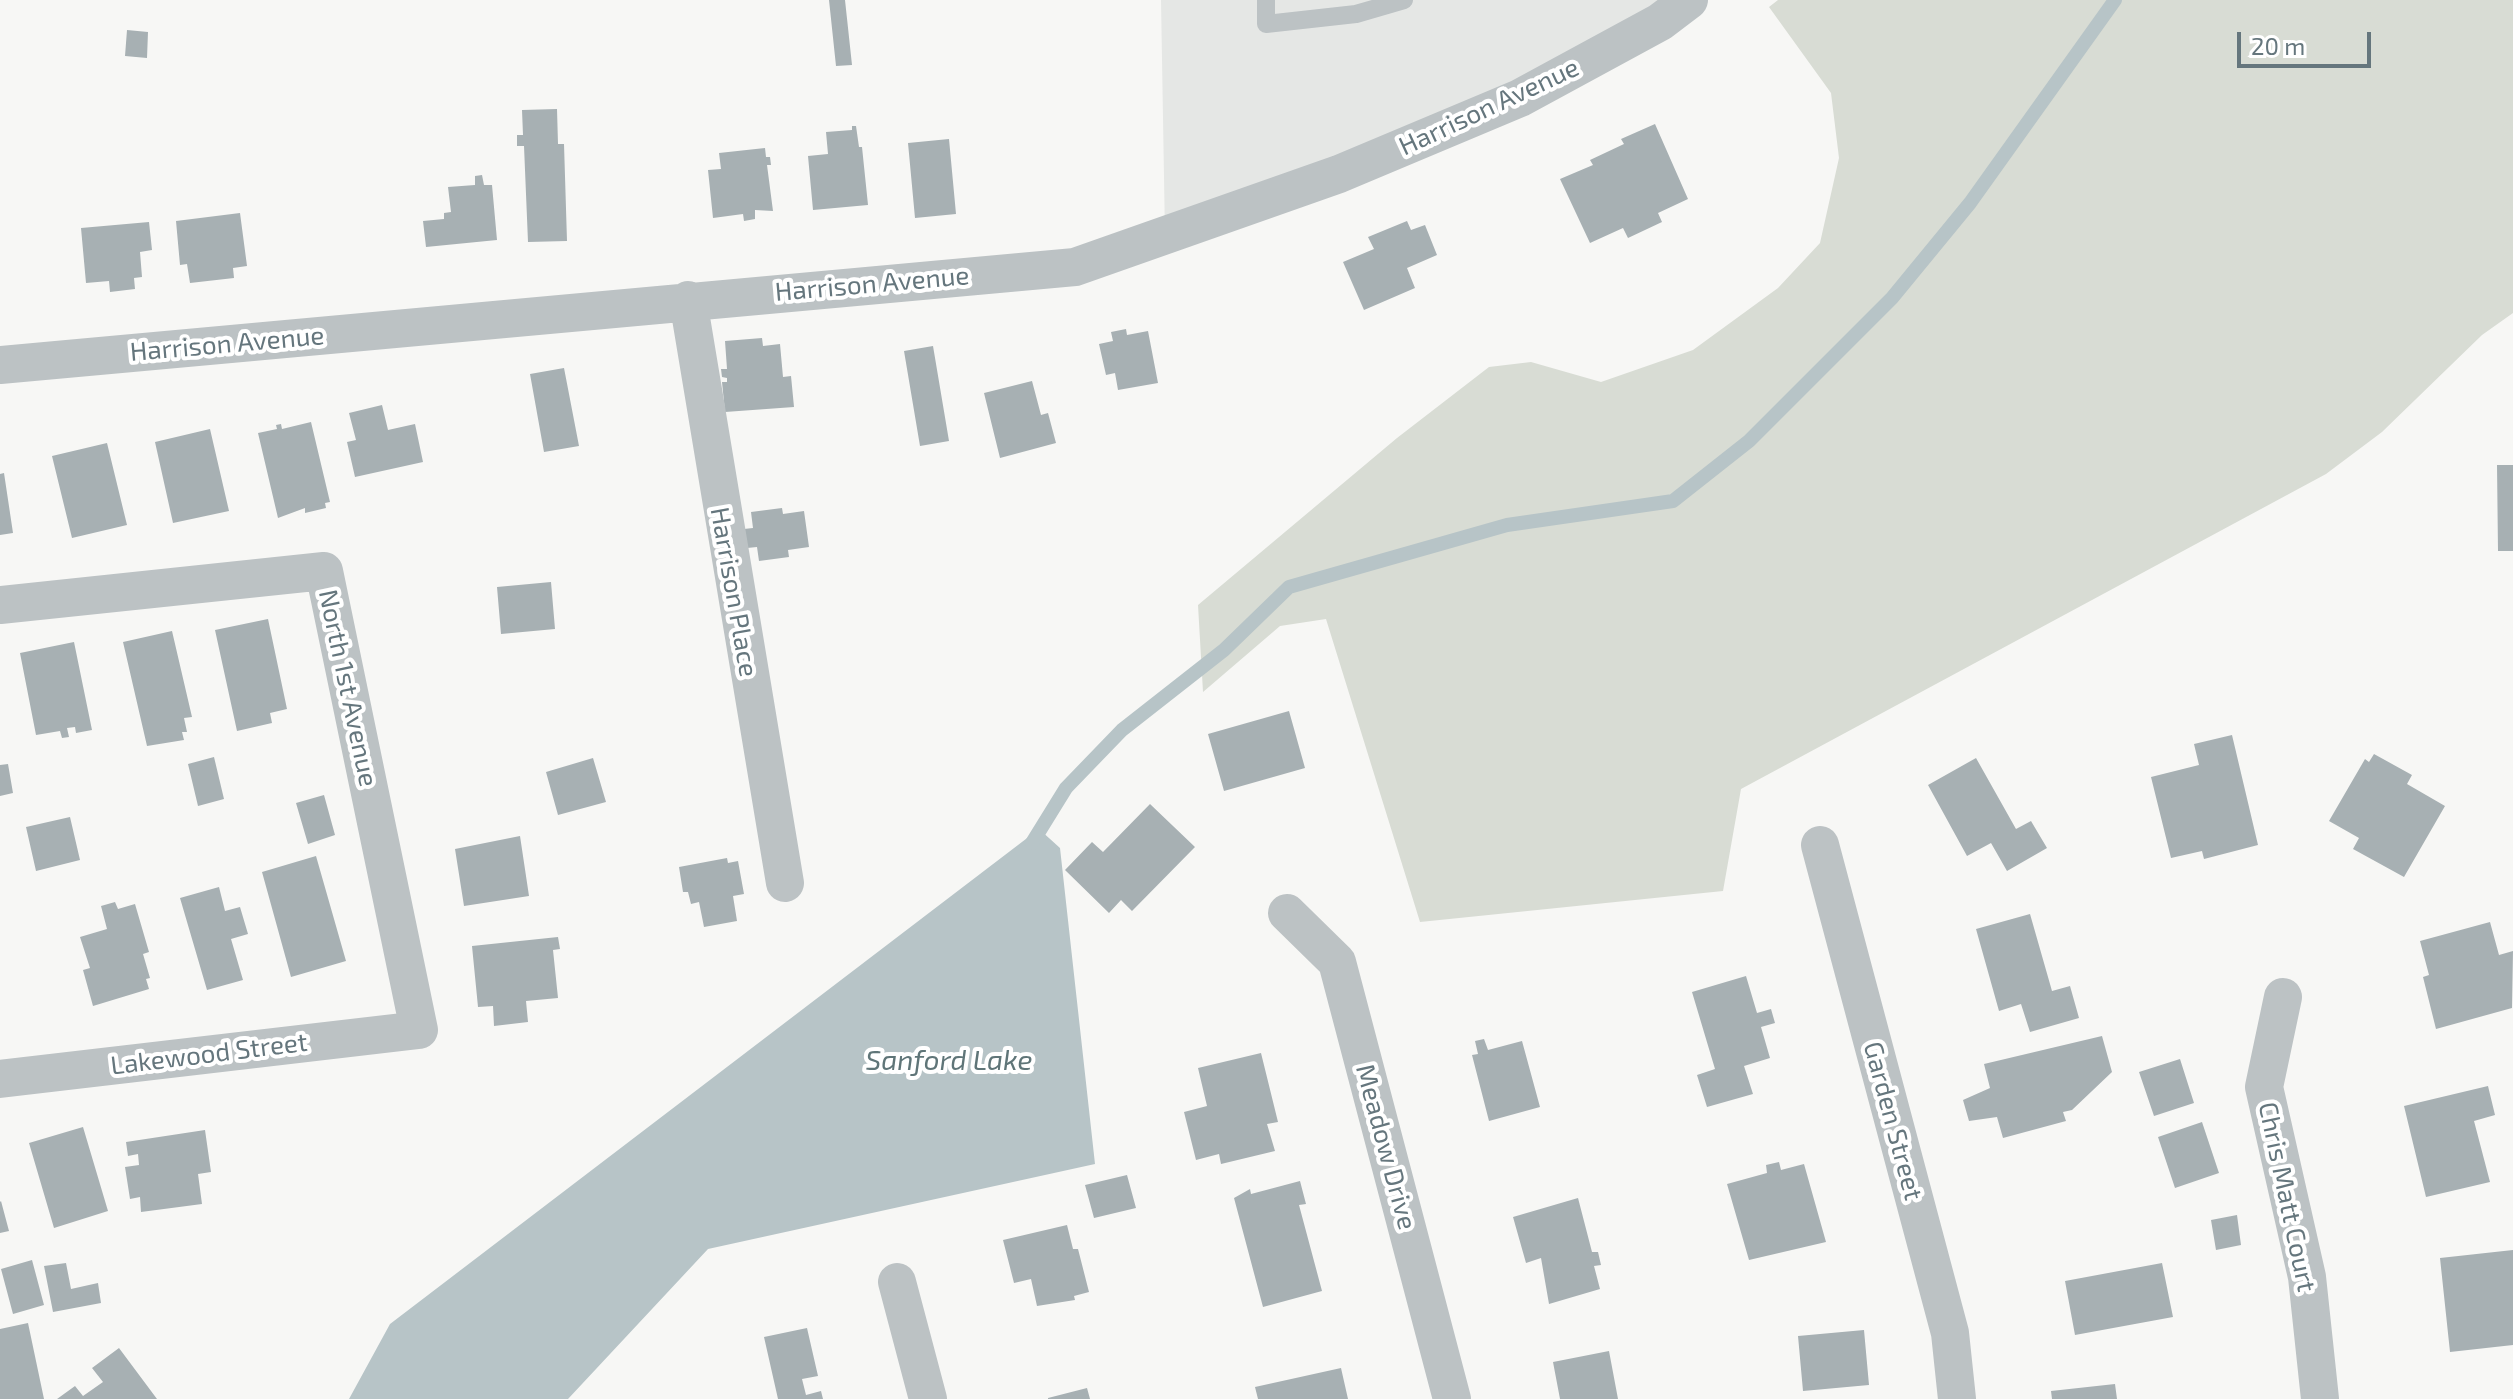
<!DOCTYPE html>
<html>
<head>
<meta charset="utf-8">
<style>
	body { margin:0 }
	#map { position:relative; width:2513px; height:1399px; overflow:hidden; background:#f7f7f5; font-family:"Exo 2",sans-serif }
	canvas { display:block }
	.scale { position:absolute; left:2237px; top:32px; width:134px; height:36px; box-sizing:border-box; border:4px solid #65767d; border-top:0; padding-left:10px; font-size:24px; line-height:28px; white-space:nowrap; color:#65767d; -webkit-text-stroke:6px #fff; paint-order:stroke }
</style>
</head>
<body>
<div id="map">
<canvas width="2513" height="1399"></canvas>
<div class="scale">20 m</div>
</div>
<script>
const c = document.querySelector('canvas').getContext('2d');
c.lineJoin = 'round';
function fillPath(path, color) {
  c.fillStyle = color;
  c.fill(path, 'evenodd');
}
function toPath(rows) {
  const path = new Path2D();
  for (const r of rows) {
    path.moveTo(r[0], r[1]);
    for (let i = 2; i < r.length; i += 2) path.lineTo(r[i], r[i + 1]);
  }
  return path;
}
function strokePath(path, color, width, dash) {
  c.strokeStyle = color;
  c.lineWidth = width;
  c.lineCap = dash ? 'butt' : 'round';
  c.setLineDash(dash || []);
  c.stroke(path);
}
function label(font, color, halo, rows, align = 'center') {
  c.font = font + ' "Exo 2",sans-serif';
  c.lineWidth = 8;
  c.setLineDash([]);
  c.textBaseline = 'middle';
  c.strokeStyle = halo;
  c.fillStyle = color;
  for (const [text, x, y, turn = 0] of rows) {
    c.save();
    c.translate(x, y);
    c.rotate((+turn || 0) * Math.PI / 180);
    c.textAlign = isNaN(turn) ? turn : align;
    if (halo) c.strokeText(text, 0, 0);
    c.fillText(text, 0, 0);
    c.restore();
  }
}
fillPath(toPath([
	[1161,0,1689,0,1660,22,1165,236]
]), '#e5e7e5');
fillPath(toPath([
	[1778,0,2513,0,2513,313,2482,335,2382,432,2326,474,1741,789,1723,891,1420,922,1326,619,1280,626,1203,692,1198,605,1397,438,1489,367,1531,362,1601,382,1693,350,1778,288,1820,243,1839,158,1831,93,1769,7]
]), '#d8dcd4');
fillPath(toPath([
	[1039,829,1060,848,1095,1164,708,1249,568,1399,349,1399,390,1324]
]), '#b7c4c7');
strokePath(toPath([
	[1032,843,1066,788,1122,730,1224,650,1289,587,1507,525,1673,501,1749,441,1892,298,1970,203,2115,0]
]), '#b7c4c7', 14);
fillPath(toPath([
	[829,0,845,0,852,65,836,66],
	[127,30,148,32,147,58,125,56],
	[557,109,558,144,564,144,567,241,528,242,524,146,517,146,517,135,523,135,522,110],
	[1655,124,1688,199,1658,213,1662,222,1628,238,1623,228,1590,243,1560,179,1593,165,1590,160,1624,144,1621,139],
	[852,126,856,126,859,147,862,147,868,205,813,210,808,156,828,154,826,132,852,130],
	[949,139,956,214,915,218,908,143],
	[765,148,766,157,770,157,771,165,767,165,773,211,755,210,755,219,744,221,743,214,713,218,708,170,721,169,719,153],
	[482,175,484,185,492,185,497,240,426,247,423,221,444,219,444,213,451,212,448,187,475,185,475,176],
	[240,213,247,266,233,268,234,278,190,283,187,264,180,265,176,221],
	[1407,221,1411,230,1425,225,1437,255,1407,268,1415,288,1364,310,1343,262,1374,249,1368,237],
	[149,222,152,250,140,252,142,277,134,278,135,289,110,292,109,281,86,283,81,228],
	[1126,329,1127,335,1148,331,1158,383,1118,390,1115,373,1106,375,1099,344,1113,341,1111,332],
	[762,338,763,346,780,344,783,377,791,376,794,407,725,412,722,382,727,382,727,378,722,377,721,369,727,369,725,341],
	[933,346,949,441,920,446,904,351],
	[564,368,579,446,544,452,530,374],
	[1032,381,1041,415,1048,413,1056,443,1000,458,984,393],
	[382,405,388,430,415,424,423,462,355,477,347,442,356,440,349,413],
	[311,422,330,502,325,503,326,508,305,513,305,508,278,518,258,433,277,429,276,425,281,424,282,429],
	[210,429,229,511,173,523,155,442],
	[107,443,127,525,72,538,52,456],
	[2497,465,2513,465,2513,551,2498,551],
	[4,473,13,533,0,535,0,474],
	[782,508,783,514,804,511,809,547,788,550,789,557,759,561,757,547,747,548,744,529,753,528,751,512],
	[551,582,555,629,501,634,497,587],
	[268,619,287,709,270,713,272,723,237,731,215,630],
	[172,631,192,717,184,718,187,732,182,732,184,740,147,746,123,642],
	[74,642,92,730,76,733,75,727,67,728,69,737,62,738,60,731,36,735,20,653],
	[1289,711,1305,768,1224,791,1208,734],
	[2232,735,2258,845,2204,859,2202,851,2171,858,2151,777,2199,765,2194,744],
	[2374,754,2412,775,2407,784,2445,806,2404,877,2353,849,2359,838,2329,821,2365,759,2369,762],
	[214,757,224,799,198,806,188,764],
	[593,758,606,802,558,815,546,772],
	[1976,758,2016,829,2031,821,2047,848,2007,871,1991,843,1967,856,1928,785],
	[8,764,13,793,0,796,0,765],
	[324,795,335,835,308,844,296,803],
	[1150,804,1195,847,1132,911,1121,900,1109,913,1065,870,1092,842,1103,852],
	[70,817,80,860,36,871,26,827],
	[520,836,529,896,464,906,455,849],
	[316,856,346,961,291,977,262,872],
	[727,858,728,863,738,861,744,894,733,896,737,921,704,927,699,902,691,904,688,892,683,892,679,867],
	[219,887,225,911,240,907,248,934,231,939,243,980,207,990,180,898],
	[115,902,118,909,135,904,149,952,143,954,150,978,146,979,149,989,93,1006,83,970,90,968,80,937,107,929,101,906],
	[2030,914,2052,991,2070,986,2079,1018,2030,1032,2021,1004,1999,1011,1976,929],
	[2490,922,2499,955,2513,951,2512,1008,2436,1029,2423,977,2429,975,2420,941],
	[558,937,560,949,553,950,558,998,526,1001,528,1022,494,1026,493,1006,478,1007,472,946],
	[1746,976,1757,1013,1771,1009,1775,1023,1761,1027,1770,1058,1744,1066,1753,1094,1707,1107,1697,1075,1715,1069,1692,992],
	[2102,1036,2112,1072,2072,1110,2063,1112,2066,1121,2003,1138,1997,1117,1969,1121,1963,1100,1990,1088,1984,1064],
	[1484,1039,1488,1050,1522,1041,1540,1107,1489,1121,1472,1055,1478,1054,1475,1041],
	[1261,1053,1278,1122,1267,1124,1275,1151,1221,1164,1219,1154,1196,1160,1184,1112,1207,1106,1198,1068],
	[2180,1059,2194,1103,2154,1116,2139,1072],
	[2488,1086,2495,1115,2474,1121,2490,1182,2426,1197,2404,1106],
	[2202,1122,2219,1173,2175,1188,2158,1137],
	[83,1127,108,1211,54,1228,29,1143],
	[205,1130,211,1172,198,1174,202,1204,141,1212,140,1197,130,1199,125,1167,139,1165,138,1154,128,1156,126,1142],
	[1779,1162,1781,1170,1804,1164,1826,1242,1749,1260,1727,1184,1767,1173,1766,1165],
	[1127,1175,1136,1208,1094,1218,1085,1185],
	[1300,1181,1306,1204,1299,1205,1322,1291,1263,1307,1234,1198,1250,1189,1251,1194],
	[1578,1198,1592,1252,1598,1252,1601,1265,1594,1266,1600,1289,1549,1304,1541,1258,1526,1263,1513,1217],
	[1,1201,9,1231,0,1233,0,1202],
	[2237,1215,2241,1245,2216,1250,2211,1220],
	[1067,1225,1073,1249,1078,1249,1089,1292,1074,1296,1075,1300,1037,1306,1031,1279,1014,1283,1003,1240],
	[2513,1250,2513,1345,2450,1352,2440,1258],
	[32,1260,44,1305,13,1314,1,1269],
	[66,1263,71,1289,98,1283,101,1303,53,1312,44,1266],
	[2162,1263,2173,1317,2075,1335,2065,1281],
	[28,1323,44,1399,0,1399,0,1329],
	[807,1328,818,1376,802,1379,806,1395,821,1391,823,1399,778,1399,764,1337],
	[1864,1330,1869,1385,1803,1391,1798,1336],
	[119,1348,157,1399,57,1399,75,1386,83,1396,103,1382,92,1368],
	[1609,1351,1618,1399,1560,1399,1553,1362],
	[1341,1368,1348,1399,1258,1399,1255,1387],
	[2115,1384,2117,1399,2052,1399,2051,1391],
	[1087,1388,1090,1399,1048,1399,1048,1398]
]), '#a7b0b3');
strokePath(toPath([
	[1266,0,1266,24,1356,14,1404,0]
]), '#bcc2c4', 18);
strokePath(toPath([
	[688,300,785,883],
	[0,365,1075,267,1339,174,1520,98,1660,22,1689,0],
	[0,605,324,571,419,1030,0,1079],
	[1820,845,1950,1333,1957,1399],
	[1287,913,1337,962,1452,1399],
	[2283,997,2264,1087,2307,1277,2320,1399],
	[897,1282,928,1399]
]), '#bcc2c4', 38);
label('26px', '#65767d', '#fff', [
	["Harrison Avenue",1489,107,-25],
	["Harrison Avenue",872,284,-5],
	["Harrison Avenue",227,344,-5],
	["Harrison Place",734,592,80],
	["North 1st Avenue",348,688,78],
	["Lakewood Street",209,1054,-7],
	["Garden Street",1893,1121,75],
	["Meadow Drive",1386,1147,75],
	["Chris Matt Court",2287,1197,78]
]);
label('italic 28px', '#5f7578', '#fff', [
	["Sanford Lake",949,1061]
]);
</script>
</body>
</html>
